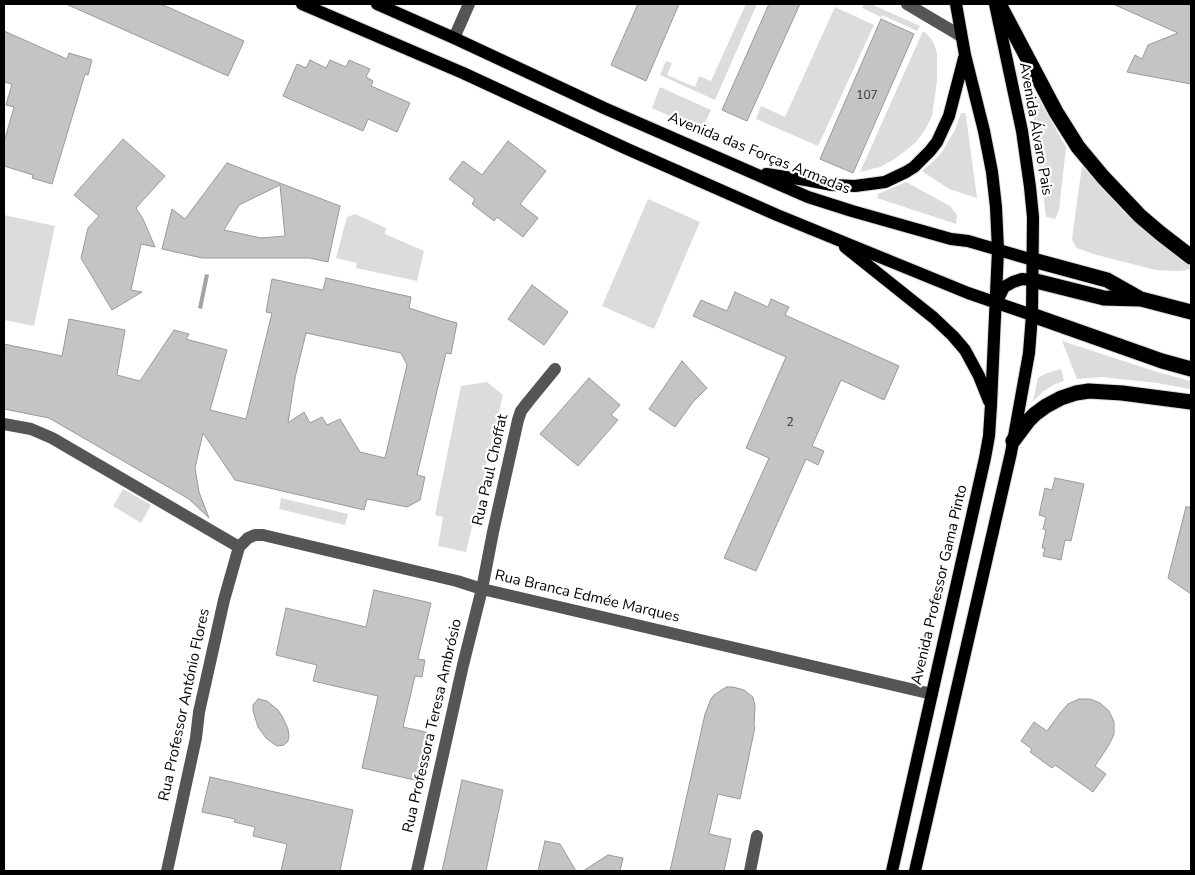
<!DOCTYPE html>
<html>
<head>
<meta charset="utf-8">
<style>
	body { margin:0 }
	#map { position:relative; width:1195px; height:875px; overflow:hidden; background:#fff; font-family:"Nunito Sans",sans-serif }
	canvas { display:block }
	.frame { position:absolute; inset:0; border:5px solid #000; pointer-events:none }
</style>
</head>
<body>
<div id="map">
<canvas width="1195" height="875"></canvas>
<div class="frame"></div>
</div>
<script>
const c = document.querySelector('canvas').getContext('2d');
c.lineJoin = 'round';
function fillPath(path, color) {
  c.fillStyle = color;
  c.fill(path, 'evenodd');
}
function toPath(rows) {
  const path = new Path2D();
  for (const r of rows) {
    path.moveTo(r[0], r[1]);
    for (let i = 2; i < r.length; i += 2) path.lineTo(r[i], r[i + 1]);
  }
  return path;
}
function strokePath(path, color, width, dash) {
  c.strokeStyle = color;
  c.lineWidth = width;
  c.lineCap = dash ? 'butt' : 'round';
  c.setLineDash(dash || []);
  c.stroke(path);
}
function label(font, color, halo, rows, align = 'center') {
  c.font = font + ' "Nunito Sans",sans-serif';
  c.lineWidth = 4.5;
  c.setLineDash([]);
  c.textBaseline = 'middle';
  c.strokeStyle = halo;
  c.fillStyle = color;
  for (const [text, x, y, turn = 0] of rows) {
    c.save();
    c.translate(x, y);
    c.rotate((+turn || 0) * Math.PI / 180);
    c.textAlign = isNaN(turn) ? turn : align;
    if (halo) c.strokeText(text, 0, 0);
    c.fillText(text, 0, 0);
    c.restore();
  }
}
fillPath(toPath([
	[746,4,757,4,715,100,660,75,666,61,672,63,667,75,695,87,699,76,711,81],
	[864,4,871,4,920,26,917,31,882,15,881,17,862,8],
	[835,7,874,25,818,146,756,119,761,106,785,117],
	[923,31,930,37,934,44,937,53,937,81,932,116,925,130,916,142,904,152,893,160,880,167,860,172],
	[660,87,711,110,702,130,652,108],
	[1032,93,1037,96,1066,147,1059,210,1055,219,1046,217,1031,96],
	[961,113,965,113,966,116,977,198,949,189,922,171,934,161,942,152,955,130],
	[1082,166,1125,213,1156,240,1191,267,1191,269,1179,271,1156,270,1093,254,1077,248,1073,242,1072,238],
	[906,182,950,206,957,215,956,224,877,198,878,194],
	[648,199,700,222,654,329,602,306],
	[355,214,386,228,385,234,424,251,417,281,356,268,357,263,336,258,347,217],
	[4,215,55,226,34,326,4,320],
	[1062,341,1154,371,1190,381,1190,389,1157,383,1102,377,1077,379],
	[1061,369,1064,381,1053,385,1044,391,1033,401,1038,378,1047,373],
	[487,382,503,395,466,552,438,546,443,517,435,515,461,386],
	[123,489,151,505,141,523,113,506],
	[281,498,348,514,345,525,279,509]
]), '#dcdcdc');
fillPath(toPath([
	[205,274,209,275,202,309,198,308]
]), '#a3a3a3');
const building = toPath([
	[66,4,161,4,244,41,228,76,66,4],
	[638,4,679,4,646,81,611,65,638,4],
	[769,4,800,4,747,121,722,110,769,4],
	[1113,4,1191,4,1191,84,1127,72,1135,55,1142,59,1148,45,1178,33,1113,4],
	[881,19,914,34,853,173,820,159,881,19],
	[4,31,67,59,69,53,92,60,88,75,85,74,52,184,32,178,33,175,4,166,4,142,14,107,6,105,12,84,4,82,4,31],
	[310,60,326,68,330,60,346,67,349,60,370,69,366,77,373,81,371,86,410,103,397,132,368,119,363,131,283,96,297,64,306,68,310,60],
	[123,139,165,176,136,208,143,219,155,247,141,244,131,290,142,292,112,310,81,258,88,228,99,216,74,195,123,139],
	[508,141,546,171,520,204,538,218,523,237,497,217,494,221,472,204,475,199,449,179,463,161,482,175,508,141],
	[227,163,340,206,328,262,309,258,202,258,162,249,172,209,185,219,227,163],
	[280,185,285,236,261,238,224,230,239,205,280,185],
	[326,278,411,297,409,308,446,320,457,323,451,354,446,353,417,475,425,477,420,500,407,507,367,499,364,510,235,480,203,433,195,468,199,492,209,518,189,499,49,418,4,409,4,344,62,356,69,319,125,330,117,375,140,381,174,330,189,334,186,339,227,350,210,410,246,419,272,313,266,312,272,279,323,290,326,278],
	[306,333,401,353,407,365,385,458,360,452,340,419,327,425,322,417,310,423,304,412,288,423,295,378,306,333],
	[532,285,568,312,544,345,508,319,532,285],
	[735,292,768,307,771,299,789,307,785,315,899,366,884,400,841,380,812,446,824,451,818,465,806,459,756,571,724,558,769,458,746,448,786,357,693,316,701,300,727,311,735,292],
	[682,361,707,388,693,402,675,427,649,409,682,361],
	[589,378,620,405,611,415,618,420,578,466,540,434,589,378],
	[1055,478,1084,484,1071,541,1065,540,1061,560,1043,556,1045,548,1042,548,1046,530,1043,529,1046,517,1039,515,1045,488,1052,490,1055,478],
	[1186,507,1191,507,1191,594,1168,578,1186,507],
	[374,590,431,603,418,659,425,660,422,677,415,676,403,727,430,733,419,781,362,768,378,696,313,681,317,665,276,655,286,608,366,627,374,590],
	[727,687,733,687,744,690,753,697,755,706,754,726,755,727,740,799,718,794,709,834,731,839,724,871,670,871,705,714,711,699,714,695,723,689,727,687],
	[258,699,267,701,278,710,282,716,288,729,289,736,288,741,284,745,277,746,271,742,266,738,258,727,253,711,253,705,258,699],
	[1079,699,1090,699,1100,703,1109,711,1114,722,1114,734,1109,745,1095,766,1106,774,1093,792,1055,765,1052,768,1030,752,1032,749,1021,741,1034,722,1047,731,1061,712,1068,704,1079,699],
	[210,777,353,810,340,871,281,871,287,844,253,836,255,827,234,822,235,819,202,812,210,777],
	[462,780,503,790,486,871,442,871,462,780],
	[545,841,560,844,576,871,538,871,545,841],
	[608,855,623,858,620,871,583,871,608,855]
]);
fillPath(building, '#c4c4c4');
strokePath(building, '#999', 1);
const major = toPath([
	[302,4,463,73,625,148,777,215,968,293,1032,315],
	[377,4,454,38,604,108,808,197,852,211,951,239,968,241,1033,260],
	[766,174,806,180,832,185,855,186,885,182,906,172,914,167,930,151,937,142,949,116,964,58],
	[845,247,934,318,953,336,965,350,979,376,989,401],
	[997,301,1004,287,1013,282,1022,279,1032,280],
	[892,871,985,458,989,436,991,405,998,250,996,207,992,172,984,131,965,55,956,4],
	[915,871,1011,453,1029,353,1032,315,1033,217,1030,187,1022,131,995,4]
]);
const highway = toPath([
	[999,4,1056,112,1078,147,1103,177,1140,216,1160,233,1191,257],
	[1033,260,1107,280,1139,298],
	[1032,280,1104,298,1141,299,1191,312],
	[1032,315,1162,361,1191,369],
	[1013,441,1028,421,1035,414,1046,406,1061,398,1076,393,1089,391,1122,393,1191,402]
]);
strokePath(major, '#dbdbdb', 14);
strokePath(highway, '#dbdbdb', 17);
strokePath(toPath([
	[907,4,961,36],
	[454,38,469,4],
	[4,424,31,429,52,438,239,547],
	[167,871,196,738,199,712,224,600,239,547,248,538,255,535,263,535,364,559,457,581,482,589,932,694],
	[417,871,463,665,482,589,493,532,518,420,521,411,528,402,555,369],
	[750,871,757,836]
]), '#555', 12);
strokePath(major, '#000', 12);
strokePath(highway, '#000', 15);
label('12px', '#313131', null, [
	["107",867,96],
	["2",790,423]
]);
label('15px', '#000', '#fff', [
	["Avenida Álvaro Pais",1035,129,80],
	["Avenida das Forças Armadas",759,154,22],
	["Rua Paul Choffat",491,470,-77],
	["Avenida Professor Gama Pinto",940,585,-77],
	["Rua Branca Edmée Marques",587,597,13],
	["Rua Professor António Flores",185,705,-78],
	["Rua Professora Teresa Ambrósio",433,726,-77]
]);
</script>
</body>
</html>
